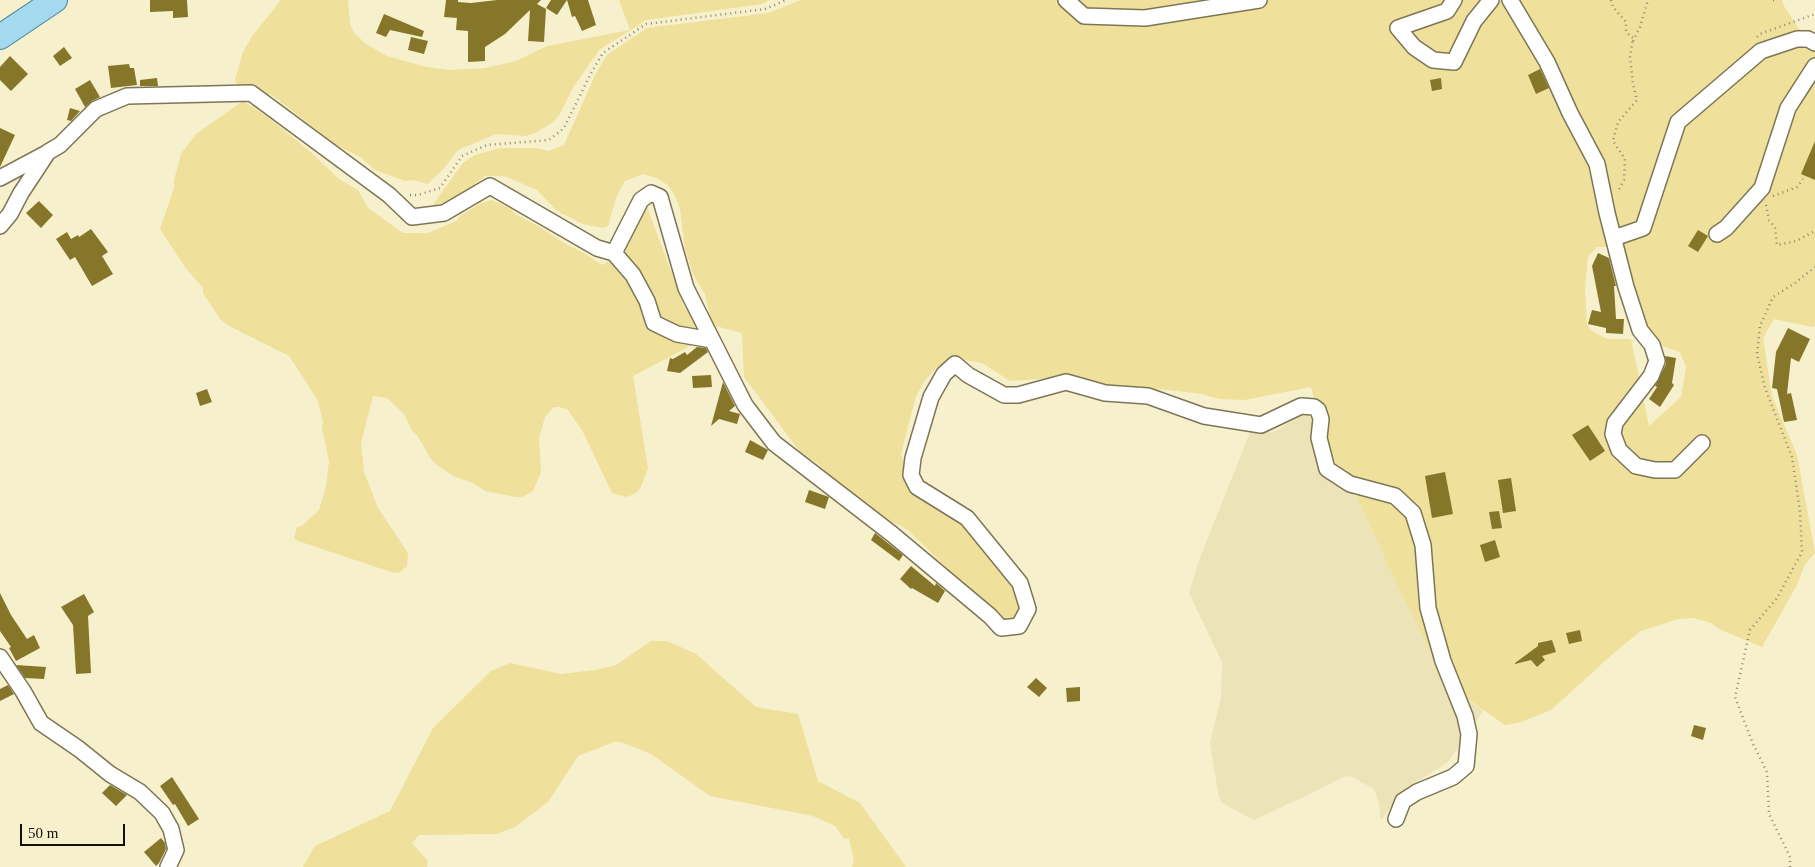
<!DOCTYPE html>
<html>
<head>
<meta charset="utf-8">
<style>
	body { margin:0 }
	#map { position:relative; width:1815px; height:867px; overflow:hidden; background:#f7f0cc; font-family:"Times New Roman",serif }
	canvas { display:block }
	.scale { position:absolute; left:20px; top:824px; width:105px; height:22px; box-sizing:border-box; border:2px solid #120f04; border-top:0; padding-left:6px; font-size:15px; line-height:18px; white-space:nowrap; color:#120f04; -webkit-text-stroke:4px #f7f0cc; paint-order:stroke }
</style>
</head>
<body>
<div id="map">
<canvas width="1815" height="867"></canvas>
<div class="scale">50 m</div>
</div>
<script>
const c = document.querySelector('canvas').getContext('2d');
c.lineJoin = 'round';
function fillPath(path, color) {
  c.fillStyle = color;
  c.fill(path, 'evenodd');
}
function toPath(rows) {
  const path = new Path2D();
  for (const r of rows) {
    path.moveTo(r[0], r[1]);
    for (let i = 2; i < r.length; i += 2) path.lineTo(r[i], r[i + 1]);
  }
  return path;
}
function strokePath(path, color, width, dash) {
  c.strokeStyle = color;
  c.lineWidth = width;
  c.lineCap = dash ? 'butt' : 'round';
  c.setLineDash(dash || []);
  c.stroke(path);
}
fillPath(toPath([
	[1308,411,1314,428,1318,468,1357,497,1399,589,1447,685,1483,711,1448,762,1404,790,1381,820,1379,803,1374,789,1350,776,1343,777,1308,795,1254,820,1222,803,1219,798,1210,743,1221,698,1222,662,1189,593,1199,560,1251,430,1274,432]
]), '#ece3b8');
fillPath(toPath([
	[281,0,348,0,350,24,354,33,366,44,387,56,426,67,449,70,485,68,516,61,547,46,630,30,619,0,770,0,762,4,646,20,631,30,600,49,574,86,560,114,553,122,537,132,526,136,496,134,458,150,445,167,428,184,413,180,405,181,375,170,360,157,336,145,272,95,238,86,235,80,243,52,253,35],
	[801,0,1782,0,1784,6,1799,29,1815,33,1815,326,1812,327,1774,319,1763,338,1772,396,1797,455,1815,553,1805,564,1797,585,1762,647,1719,629,1711,623,1694,618,1678,619,1641,631,1615,652,1551,710,1521,722,1505,725,1447,685,1399,589,1357,497,1363,484,1340,471,1326,448,1311,387,1244,400,1219,399,1202,394,1160,389,1151,391,1139,386,1105,386,1065,377,1010,381,982,363,951,358,936,368,924,382,916,396,901,454,914,491,965,522,1021,597,1024,609,1017,623,1004,624,908,530,870,510,842,487,817,463,801,453,744,377,742,333,712,325,705,294,693,274,685,249,680,209,675,196,668,185,656,178,643,174,625,181,617,195,608,226,603,228,583,224,561,213,554,208,537,190,507,177,501,176,485,176,454,200,432,206,463,163,475,155,500,148,536,148,549,151,564,145,596,73,607,55,647,28,768,13],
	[1597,247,1608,247,1614,253,1631,332,1655,344,1680,352,1686,367,1681,397,1649,426,1631,339,1607,339,1592,331,1587,325,1585,289,1588,257],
	[243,101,268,117,314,155,339,179,358,190,368,208,403,233,428,233,456,221,460,216,481,203,492,200,511,209,515,214,540,227,564,243,584,253,602,265,624,252,647,207,684,306,712,343,698,342,633,376,648,468,641,487,636,493,627,497,612,493,582,430,567,409,559,407,554,407,545,417,539,438,541,472,533,491,522,497,516,497,485,491,473,483,453,476,436,464,431,459,417,435,412,431,405,415,387,398,373,396,361,443,364,472,378,508,408,553,407,566,400,572,394,573,298,541,294,538,297,527,303,525,319,510,326,487,329,461,322,428,323,421,317,399,289,356,229,326,220,319,203,293,203,288,185,267,160,229,174,188,174,180,181,154,196,134],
	[651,641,667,641,696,654,756,707,798,714,818,781,860,803,906,867,852,867,854,861,849,838,844,839,835,826,813,816,710,796,651,754,621,742,614,742,578,756,548,802,515,827,496,834,419,835,412,843,428,861,427,867,303,867,315,846,390,811,433,728,491,671,510,663,561,674,595,670,616,665]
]), '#efe09b');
fillPath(toPath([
	[150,0,187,0,188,17,173,18,173,11,150,12],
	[446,0,458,0,458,2,471,3,497,0,541,0,537,4,546,9,544,42,528,41,530,10,505,34,485,47,485,61,468,62,468,31,456,30,457,18,444,17],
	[551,0,588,0,596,25,582,31,575,16,572,17,567,0,557,15,546,8],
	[384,14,424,31,422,37,390,30,386,37,376,33],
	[411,37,428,41,424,54,408,50],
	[64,47,72,58,60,66,53,56],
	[10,56,28,74,11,91,0,80,0,67],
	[129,64,130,68,134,68,137,85,111,88,108,66],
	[1540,69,1549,88,1536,94,1528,75],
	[157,78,158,86,140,86,140,80],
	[1441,78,1442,89,1432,91,1430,80],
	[90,80,100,97,92,101,85,107,75,89],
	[70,108,80,111,71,121,67,120],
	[0,128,15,135,0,167],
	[1815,141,1815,180,1801,174],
	[39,201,53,215,41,228,26,213],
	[91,229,108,252,102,256,113,274,92,286,75,257,70,260,56,239,67,232,71,239,78,235,79,237],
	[1698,230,1708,236,1698,252,1688,246],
	[1598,253,1609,258,1616,286,1614,286,1616,319,1624,319,1623,334,1606,333,1606,328,1588,324,1592,310,1601,312,1592,266],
	[1788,328,1810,339,1799,362,1791,358,1787,394,1791,393,1797,420,1784,422,1777,389,1772,388,1776,352],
	[697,347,706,348,708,352,680,373,667,371,670,358,673,359,685,352,687,355],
	[1665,356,1676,358,1672,383,1674,385,1660,407,1649,399,1657,387,1655,386,1666,364],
	[711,375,712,387,693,388,692,376],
	[723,382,735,406,729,411,740,414,737,424,719,419,711,426],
	[207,389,212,402,200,406,196,393],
	[1588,425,1605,451,1590,461,1572,435],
	[750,440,768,450,763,460,745,452],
	[1445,472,1453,514,1432,518,1425,476],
	[1511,478,1516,511,1503,513,1498,480],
	[809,490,829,497,825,509,805,502],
	[1499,511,1502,528,1492,529,1489,512],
	[875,533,903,555,899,561,871,540],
	[1495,540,1500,557,1485,562,1480,545],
	[911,566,935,586,936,583,945,591,938,603,912,588,911,589,900,579],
	[0,593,11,615,27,639,34,635,40,648,16,661,9,648,11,647,0,631],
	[84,594,94,612,88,616,91,673,76,674,73,625,61,607],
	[1580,630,1582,641,1569,644,1566,633],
	[1552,640,1556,652,1542,656,1545,660,1537,667,1531,660,1515,664,1515,663,1538,646,1538,643],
	[16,665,46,667,44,679,25,678],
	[1036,678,1047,688,1039,697,1027,687],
	[8,685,14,694,0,701,0,689],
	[1080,687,1080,701,1067,702,1066,688],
	[1694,725,1706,728,1703,740,1691,736],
	[172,777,199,819,188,826,175,804,173,805,160,786],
	[110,785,127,795,116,806,102,793],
	[161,838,165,843,166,849,159,863,156,866,144,852]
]), '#86762a');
const street = toPath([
	[1066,0,1084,16,1145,18,1259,0],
	[1454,0,1447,11,1398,28,1414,47,1433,60,1454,62,1474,21,1491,0],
	[1510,0,1547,62,1570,113,1597,164,1607,213,1626,287,1640,330,1652,345,1657,361,1651,376,1615,423,1613,434,1619,450,1636,466,1655,470,1675,470,1702,443],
	[0,178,45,154],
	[0,226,10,214,21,193,48,152,60,145,96,109,127,96,251,93,389,195,412,217,444,213,490,186,597,248,614,253,641,200,651,193,660,197,686,288,745,405,774,443,892,534,990,616,1001,628,1019,626,1028,609,1020,583,967,518,917,487,911,475,913,458,931,397,944,374,955,364,968,375,1004,395,1018,395,1066,382,1105,393,1148,396,1204,416,1261,425,1301,406,1314,407,1318,410,1321,419,1319,438,1327,469,1350,484,1395,496,1413,513,1423,545,1428,608,1443,661,1465,716,1469,734,1466,766,1453,777,1417,792,1403,801,1396,819],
	[1717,234,1726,228,1762,188,1788,108,1815,66],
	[1614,238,1643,228,1678,122,1761,51,1797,39,1808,39,1815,43],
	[614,253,633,275,647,301,654,323,677,334,712,340],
	[0,657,23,691,41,723,79,749,110,774,140,792,162,813,171,829,176,850,168,867]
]);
const primary = toPath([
	[0,37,55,0]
]);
strokePath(street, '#7d7656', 18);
strokePath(primary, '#498296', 26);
strokePath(toPath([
	[1611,0,1613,7,1626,22,1626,32,1633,38,1630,57,1633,84,1637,100,1618,122,1613,141,1625,159,1624,180,1618,191],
	[1773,0,1774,0],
	[1757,37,1760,34,1815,14],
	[1633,41,1640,27,1648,0],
	[410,195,418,195,440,188,462,156,487,145,549,140,564,128,591,73,603,53,646,24,765,9,786,0],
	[1773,196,1797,187,1803,179],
	[1766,205,1769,220,1775,228,1777,245,1796,241,1815,231],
	[1790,867,1790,857,1769,814,1767,772,1753,744,1735,697,1750,630,1777,598,1802,552,1800,512,1792,457,1765,388,1757,354,1760,326,1773,297,1795,283,1815,267]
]), '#8e8970', 2.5, [1, 4]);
strokePath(street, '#fff', 15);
strokePath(primary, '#a4d9ef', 24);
</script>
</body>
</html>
